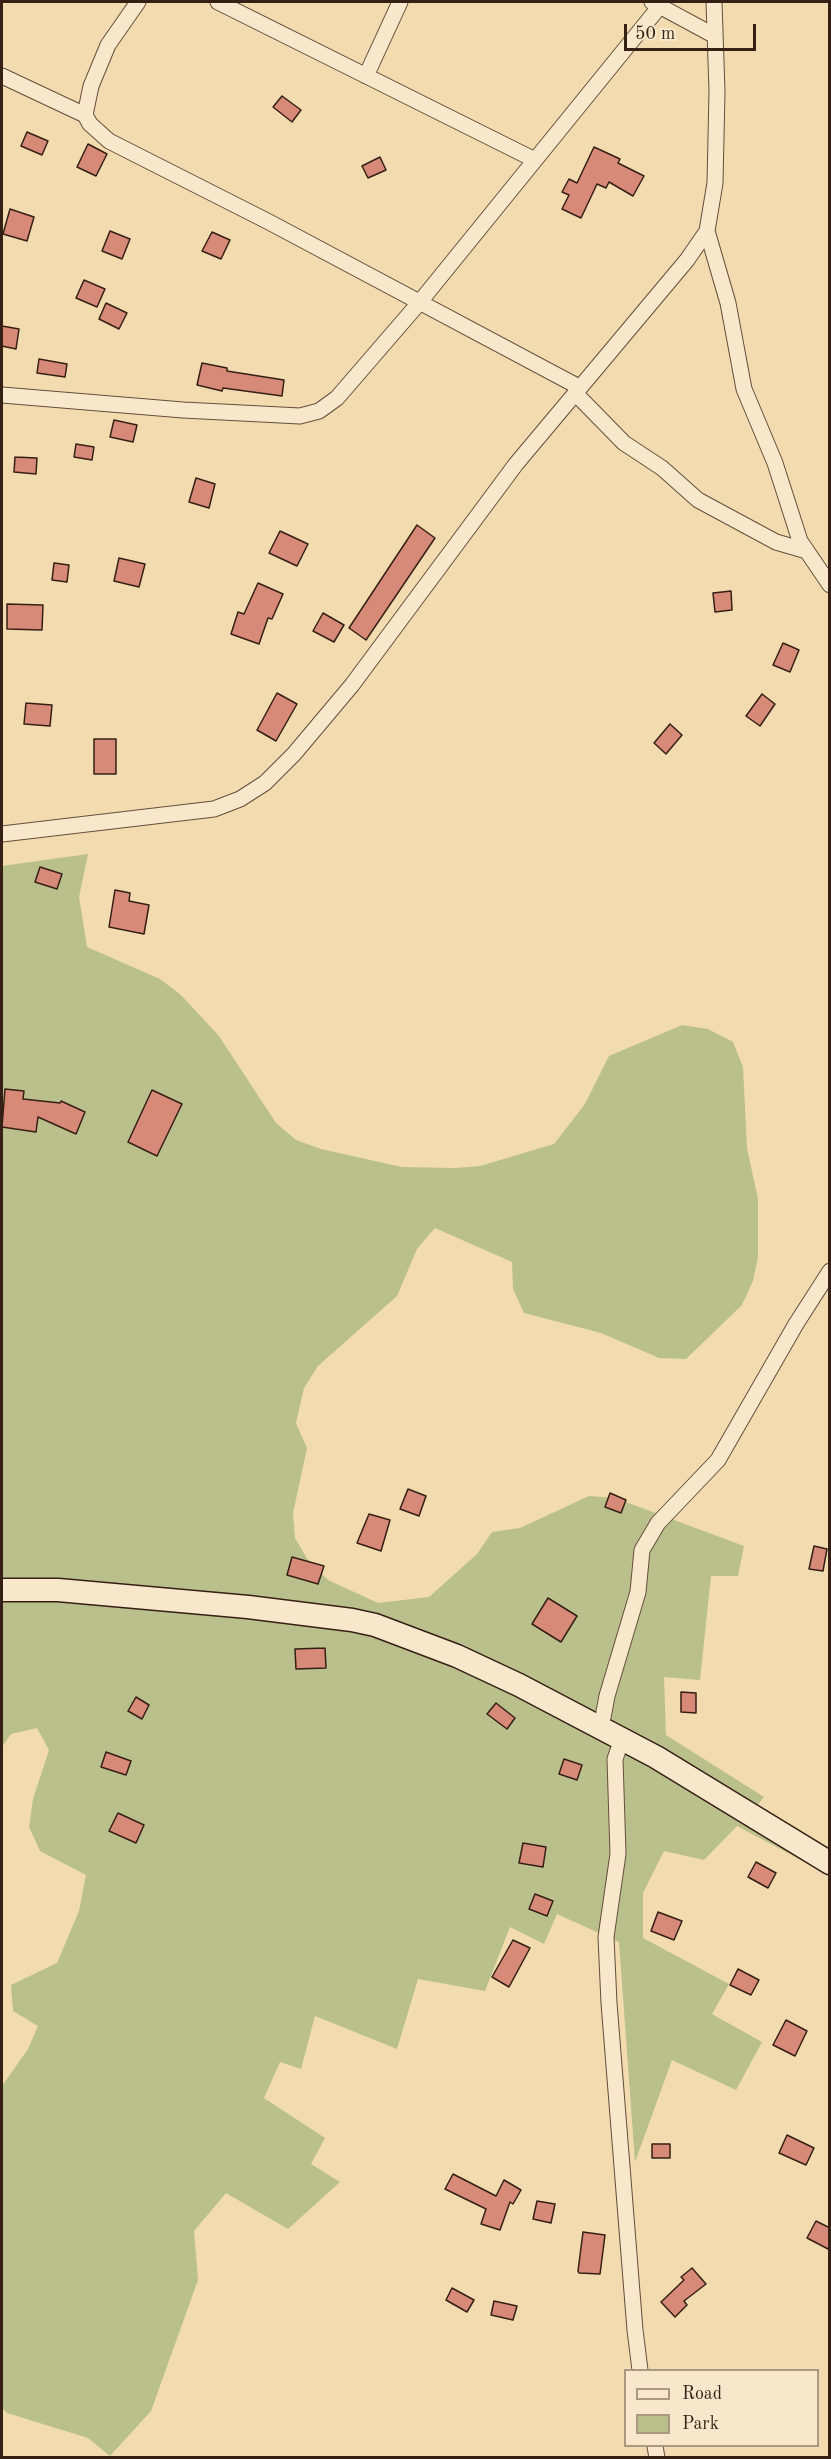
<!DOCTYPE html>
<html>
<head>
<meta charset="utf-8">
<style>
	body { margin:0 }
	#map { position:relative; width:831px; height:2459px; overflow:hidden; background:#f2dcaf; font-family:"Old Standard TT",serif }
	canvas { display:block }
	.frame { position:absolute; inset:0; border:3px solid #361f15; pointer-events:none }
	.legend { position:absolute; left:624px; top:2369px; width:195px; height:78px; box-sizing:border-box; background:#f7e8cb; border:2px solid #aa9882; margin:0; padding:8px 10px; list-style:none; font-size:18px; color:#361f15 }
	.legend li { display:flex; align-items:center; gap:12px; height:30px }
	.legend b { width:30px; border:2px solid #aa9882 }
	.scale { position:absolute; left:624px; top:24px; width:132px; height:27px; box-sizing:border-box; border:3px solid #361f15; border-top:0; padding-left:8px; font-size:18px; line-height:21px; white-space:nowrap; color:#361f15; -webkit-text-stroke:4px #f7e8cb; paint-order:stroke }
</style>
</head>
<body>
<div id="map">
<canvas width="831" height="2459"></canvas>
<div class="frame"></div>
<ul class="legend">
<li><b style="height:8px;background:#f7e8cb"></b>Road</li>
<li><b style="height:16px;background:#b9c08c"></b>Park</li>
</ul>
<div class="scale">50 m</div>
</div>
<script>
const c = document.querySelector('canvas').getContext('2d');
c.lineJoin = 'round';
function fillPath(path, color) {
  c.fillStyle = color;
  c.fill(path, 'evenodd');
}
function toPath(rows) {
  const path = new Path2D();
  for (const r of rows) {
    path.moveTo(r[0], r[1]);
    for (let i = 2; i < r.length; i += 2) path.lineTo(r[i], r[i + 1]);
  }
  return path;
}
function strokePath(path, color, width, dash) {
  c.strokeStyle = color;
  c.lineWidth = width;
  c.lineCap = dash ? 'butt' : 'round';
  c.setLineDash(dash || []);
  c.stroke(path);
}
fillPath(toPath([
	[88,854,79,897,87,947,160,979,181,995,219,1036,276,1123,296,1140,321,1149,402,1167,455,1168,480,1166,554,1144,585,1104,609,1056,682,1025,708,1029,733,1042,743,1067,747,1148,758,1199,758,1257,753,1281,742,1305,686,1359,659,1358,601,1333,524,1313,513,1289,512,1262,435,1228,417,1249,397,1296,318,1366,304,1388,296,1423,307,1448,293,1513,295,1538,308,1560,328,1580,378,1603,429,1597,477,1554,492,1532,520,1528,589,1496,615,1498,744,1546,738,1576,711,1576,700,1680,664,1677,666,1735,764,1797,757,1806,829,1850,829,1875,737,1826,704,1860,664,1851,643,1893,643,1938,729,1984,712,2014,762,2042,736,2090,672,2060,635,2162,619,1942,557,1914,544,1944,510,1927,485,1991,418,1979,397,2049,315,2016,301,2069,280,2062,264,2098,325,2138,311,2164,340,2182,288,2229,226,2193,194,2231,198,2280,151,2411,110,2456,88,2438,7,2413,2,2408,2,2086,28,2049,38,2026,13,2011,11,1985,57,1963,79,1911,86,1875,40,1851,29,1827,33,1799,49,1750,37,1728,11,1734,2,1747,2,866]
]), '#b9c08c');
const building = toPath([
	[282,96,301,110,292,122,273,107,282,96],
	[27,132,48,141,42,155,21,146,27,132],
	[88,144,107,154,96,176,77,167,88,144],
	[594,147,620,159,618,163,644,176,633,196,609,182,606,188,597,184,581,218,562,209,569,195,562,192,569,179,577,183,594,147],
	[380,157,386,170,368,178,362,166,380,157],
	[10,209,34,217,27,241,3,234,10,209],
	[110,231,130,239,122,259,102,251,110,231],
	[212,232,230,240,221,259,202,251,212,232],
	[84,280,105,289,97,307,76,298,84,280],
	[106,303,127,313,119,329,99,319,106,303],
	[2,326,19,329,16,349,2,346,2,326],
	[39,359,67,364,65,377,37,373,39,359],
	[202,363,227,368,227,371,284,380,282,396,223,388,222,391,197,385,202,363],
	[114,420,137,425,133,442,110,437,114,420],
	[76,444,94,447,92,460,74,457,76,444],
	[15,457,37,458,36,474,14,472,15,457],
	[196,478,215,484,209,508,189,502,196,478],
	[417,525,435,538,366,640,349,628,417,525],
	[280,531,308,544,297,566,269,553,280,531],
	[119,558,145,564,139,587,114,581,119,558],
	[54,563,69,565,67,582,52,580,54,563],
	[258,583,283,594,272,619,268,618,259,644,231,634,238,612,244,614,258,583],
	[731,591,732,610,715,612,713,593,731,591],
	[7,604,43,605,42,630,7,629,7,604],
	[323,613,344,625,334,642,313,631,323,613],
	[783,643,799,650,790,672,773,665,783,643],
	[277,693,297,704,276,741,257,730,277,693],
	[762,694,775,704,760,726,746,716,762,694],
	[26,703,52,705,50,726,24,724,26,703],
	[670,724,682,735,666,754,654,743,670,724],
	[94,739,116,739,116,774,94,774,94,739],
	[40,867,62,874,57,889,35,882,40,867],
	[115,890,130,893,129,901,149,905,144,934,109,927,115,890],
	[5,1089,24,1091,23,1099,60,1103,61,1101,85,1112,76,1134,38,1117,36,1132,2,1127,5,1089],
	[152,1090,182,1104,157,1156,128,1142,152,1090],
	[408,1489,426,1496,419,1516,400,1509,408,1489],
	[610,1493,626,1500,621,1513,605,1507,610,1493],
	[369,1514,390,1520,381,1551,357,1543,369,1514],
	[814,1546,827,1549,823,1571,809,1569,814,1546],
	[292,1557,324,1566,318,1584,287,1575,292,1557],
	[548,1598,577,1616,561,1642,532,1624,548,1598],
	[325,1648,326,1668,296,1669,295,1649,325,1648],
	[681,1692,696,1693,696,1713,681,1712,681,1692],
	[136,1697,149,1705,142,1719,128,1711,136,1697],
	[496,1703,515,1718,507,1729,487,1714,496,1703],
	[106,1752,131,1761,126,1775,101,1767,106,1752],
	[564,1759,582,1765,577,1780,559,1774,564,1759],
	[118,1813,144,1825,136,1843,109,1831,118,1813],
	[523,1843,546,1847,543,1867,519,1863,523,1843],
	[756,1862,776,1873,768,1888,748,1877,756,1862],
	[535,1894,553,1901,547,1916,529,1909,535,1894],
	[658,1912,682,1921,674,1940,651,1931,658,1912],
	[513,1940,530,1948,509,1987,492,1977,513,1940],
	[738,1969,759,1980,751,1995,730,1985,738,1969],
	[786,2020,807,2031,795,2056,773,2045,786,2020],
	[787,2135,814,2148,806,2165,779,2153,787,2135],
	[652,2144,670,2144,670,2158,652,2158,652,2144],
	[453,2174,496,2196,504,2180,521,2190,513,2204,510,2202,500,2230,481,2224,486,2209,445,2189,453,2174],
	[537,2201,555,2204,551,2223,533,2219,537,2201],
	[816,2221,830,2228,830,2250,807,2238,816,2221],
	[583,2232,605,2235,600,2274,579,2273,578,2271,583,2232],
	[692,2268,706,2284,684,2301,687,2305,675,2317,661,2302,684,2280,681,2277,692,2268],
	[452,2288,474,2300,467,2312,446,2300,452,2288],
	[494,2301,517,2306,513,2320,491,2315,494,2301]
]);
fillPath(building, '#d88a79');
strokePath(building, '#361f15', 1.5);
const street = toPath([
	[218,2,535,160],
	[652,2,715,36],
	[2,76,85,115,90,124,109,141,269,222,579,387],
	[366,76,400,2],
	[85,115,91,86,108,45,138,2],
	[707,231,728,303,744,389,775,463,800,541,830,585],
	[575,393,624,443,662,468,698,500,776,542,807,551],
	[2,395,183,410,300,416,319,411,337,398,419,303,660,6],
	[2,834,214,809,240,799,265,783,294,754,352,685,516,464,687,260,707,231,715,183,717,91,714,2],
	[601,1728,607,1696,638,1592,642,1550,658,1523,718,1460,796,1324,830,1271],
	[622,1739,615,1759,618,1854,606,1937,609,2003,635,2330,640,2370],
	[655,2446,657,2458]
]);
const secondary = toPath([
	[2,1590,58,1590,248,1607,352,1620,375,1625,457,1656,519,1685,656,1757,830,1863]
]);
strokePath(street, '#654e3c', 17);
strokePath(secondary, '#361f15', 25);
strokePath(street, '#f7e8cb', 15);
strokePath(secondary, '#f7e8cb', 22);
</script>
</body>
</html>
